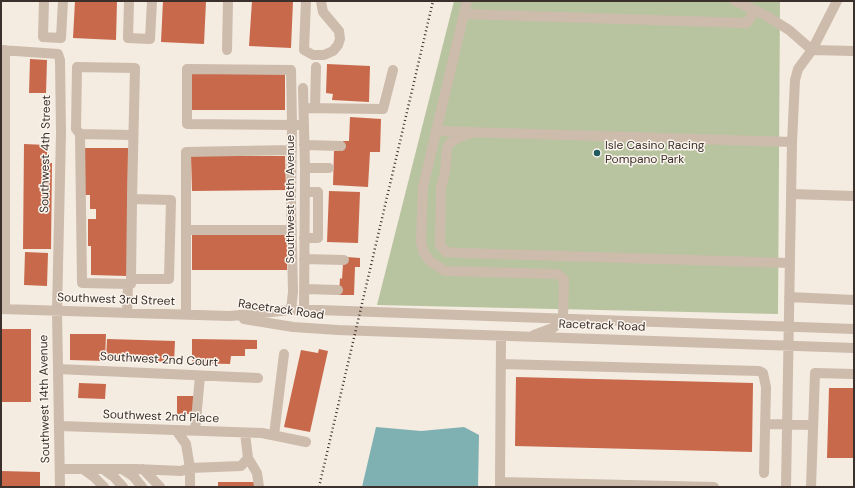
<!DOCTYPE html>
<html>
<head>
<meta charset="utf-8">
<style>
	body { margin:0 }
	#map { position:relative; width:855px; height:488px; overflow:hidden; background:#f4ebe1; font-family:"DM Sans",sans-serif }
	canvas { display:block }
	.frame { position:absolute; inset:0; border:2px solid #3b302b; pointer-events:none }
</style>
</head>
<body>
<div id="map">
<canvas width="855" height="488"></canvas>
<div class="frame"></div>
</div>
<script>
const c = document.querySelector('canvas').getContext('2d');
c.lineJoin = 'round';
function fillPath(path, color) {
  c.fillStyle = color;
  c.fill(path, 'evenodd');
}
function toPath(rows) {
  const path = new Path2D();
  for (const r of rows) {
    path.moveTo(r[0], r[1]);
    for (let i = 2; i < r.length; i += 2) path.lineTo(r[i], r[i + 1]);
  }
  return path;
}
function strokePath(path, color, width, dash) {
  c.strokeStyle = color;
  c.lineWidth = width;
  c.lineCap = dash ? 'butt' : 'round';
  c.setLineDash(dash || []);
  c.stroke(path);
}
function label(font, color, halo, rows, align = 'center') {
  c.font = font + ' "DM Sans",sans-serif';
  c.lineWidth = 3;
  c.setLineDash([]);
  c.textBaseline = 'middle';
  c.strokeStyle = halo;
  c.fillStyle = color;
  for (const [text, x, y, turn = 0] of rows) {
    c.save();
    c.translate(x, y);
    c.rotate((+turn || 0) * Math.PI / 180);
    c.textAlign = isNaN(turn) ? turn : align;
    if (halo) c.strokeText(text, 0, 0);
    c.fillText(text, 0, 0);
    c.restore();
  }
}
fillPath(toPath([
	[454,1,780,1,778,314,377,305]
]), '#b8c4a0');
fillPath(toPath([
	[376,427,421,431,464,427,479,435,478,487,362,487]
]), '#7fb0b2');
fillPath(toPath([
	[75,1,117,1,116,40,73,38],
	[163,1,206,1,204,44,161,42],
	[252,1,293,1,291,48,249,46],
	[30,59,47,60,46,93,29,93],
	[327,64,370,66,369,102,332,100,333,94,326,93],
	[190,74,285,74,285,110,190,110],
	[350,117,381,119,380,152,370,152,368,187,333,185,334,151,343,151,343,141,349,141],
	[24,144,47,145,47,163,52,163,51,249,23,249],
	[85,148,128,148,127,276,91,275,91,246,88,246,88,219,96,219,96,209,90,209,90,195,84,195],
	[191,156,285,156,286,190,192,191],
	[329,191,360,192,358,243,327,242],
	[192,235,287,235,287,270,192,270],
	[25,252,48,253,47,286,24,285],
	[347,257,360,258,360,267,355,267,354,295,339,295,340,278,342,279,343,264],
	[1,329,31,329,31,402,1,402],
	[70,334,106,334,105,361,70,360],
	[107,339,175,341,174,362,106,360],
	[192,339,257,340,257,349,245,349,245,356,231,356,230,364,192,363],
	[319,349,328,351,310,432,284,427,301,350,318,353],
	[516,377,753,383,752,452,515,446],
	[79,383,106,384,105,399,78,398],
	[829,388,854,388,854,458,827,458],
	[177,396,193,396,193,414,177,414],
	[1,471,40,472,40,487,1,487],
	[218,482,254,482,254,487,218,487]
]), '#c8694b');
strokePath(toPath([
	[44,1,43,37,61,38,63,1],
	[129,1,128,38,150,39,152,1],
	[306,1,304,50,313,55,324,55,333,51,338,45,340,39,339,31,323,12,321,1],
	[467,1,423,187,421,242,424,253,430,261,445,271,558,274,564,280,563,319,553,328,534,335],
	[735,1,765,15,789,30,812,50,854,51],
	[464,14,747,23,755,10],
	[1,50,58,54,60,60,61,133,57,311,60,487],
	[5,50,5,309],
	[227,50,228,1],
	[303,88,305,168,304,310],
	[304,108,383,109,393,70],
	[315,108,316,67],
	[436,131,792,142],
	[474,132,459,137,450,143,447,148,445,172,441,188,440,245,446,252,462,253,790,263],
	[80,134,133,135],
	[304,145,341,146],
	[305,168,329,168],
	[791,194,854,196],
	[187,230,292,230],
	[304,238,318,238,318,192,305,192],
	[304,259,344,260],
	[131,279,169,279,171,200,132,199,131,279,131,284,82,283,80,134,76,129,77,67,135,68,132,199],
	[305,289,338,290],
	[789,297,854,300],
	[1,309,230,316,291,310,319,310,854,329],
	[291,310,293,292,291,202,292,125,291,70,187,69,187,124,292,125,304,125],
	[127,313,128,284],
	[186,315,186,152,292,150],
	[244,319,293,327,338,330,854,348],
	[501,364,759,371,763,373,766,387,764,473],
	[58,369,258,378],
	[765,424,813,425],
	[60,426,262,433,306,442],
	[176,430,186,444,190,468,190,487],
	[195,431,200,376],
	[274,435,284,354],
	[248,458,257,473,259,487],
	[60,469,136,469,181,471,190,468,241,466,248,458,245,433],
	[83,469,94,477,104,487],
	[103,469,114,477,123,487],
	[122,469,133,476,142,487],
	[143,469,160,487],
	[500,482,501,336],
	[500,487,500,482,714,487],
	[786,487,792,142,795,80,798,69,812,50,837,1],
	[811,487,815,373,854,374]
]), '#cdbbac', 10);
strokePath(toPath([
	[319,487,433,1]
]), '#3b302b', 2.5, [1, 3]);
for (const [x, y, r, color] of [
	[597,153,4,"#1f5a5e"]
]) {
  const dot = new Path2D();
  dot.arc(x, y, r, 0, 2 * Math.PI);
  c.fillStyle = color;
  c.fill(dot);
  strokePath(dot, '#fbf5ee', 1.5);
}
label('12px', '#3b302b', '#fbf5ee', [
	["Isle Casino Racing",605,146],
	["Pompano Park",605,160]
], 'left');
label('12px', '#3b302b', '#fbf5ee', [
	["Southwest 4th Street",46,154,-89],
	["Southwest 16th Avenue",291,199,-90],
	["Southwest 3rd Street",116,300,2],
	["Racetrack Road",281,310,8],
	["Racetrack Road",602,326,2],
	["Southwest 2nd Court",159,360,3],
	["Southwest 14th Avenue",45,399,-91],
	["Southwest 2nd Place",161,417,2]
]);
</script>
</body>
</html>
